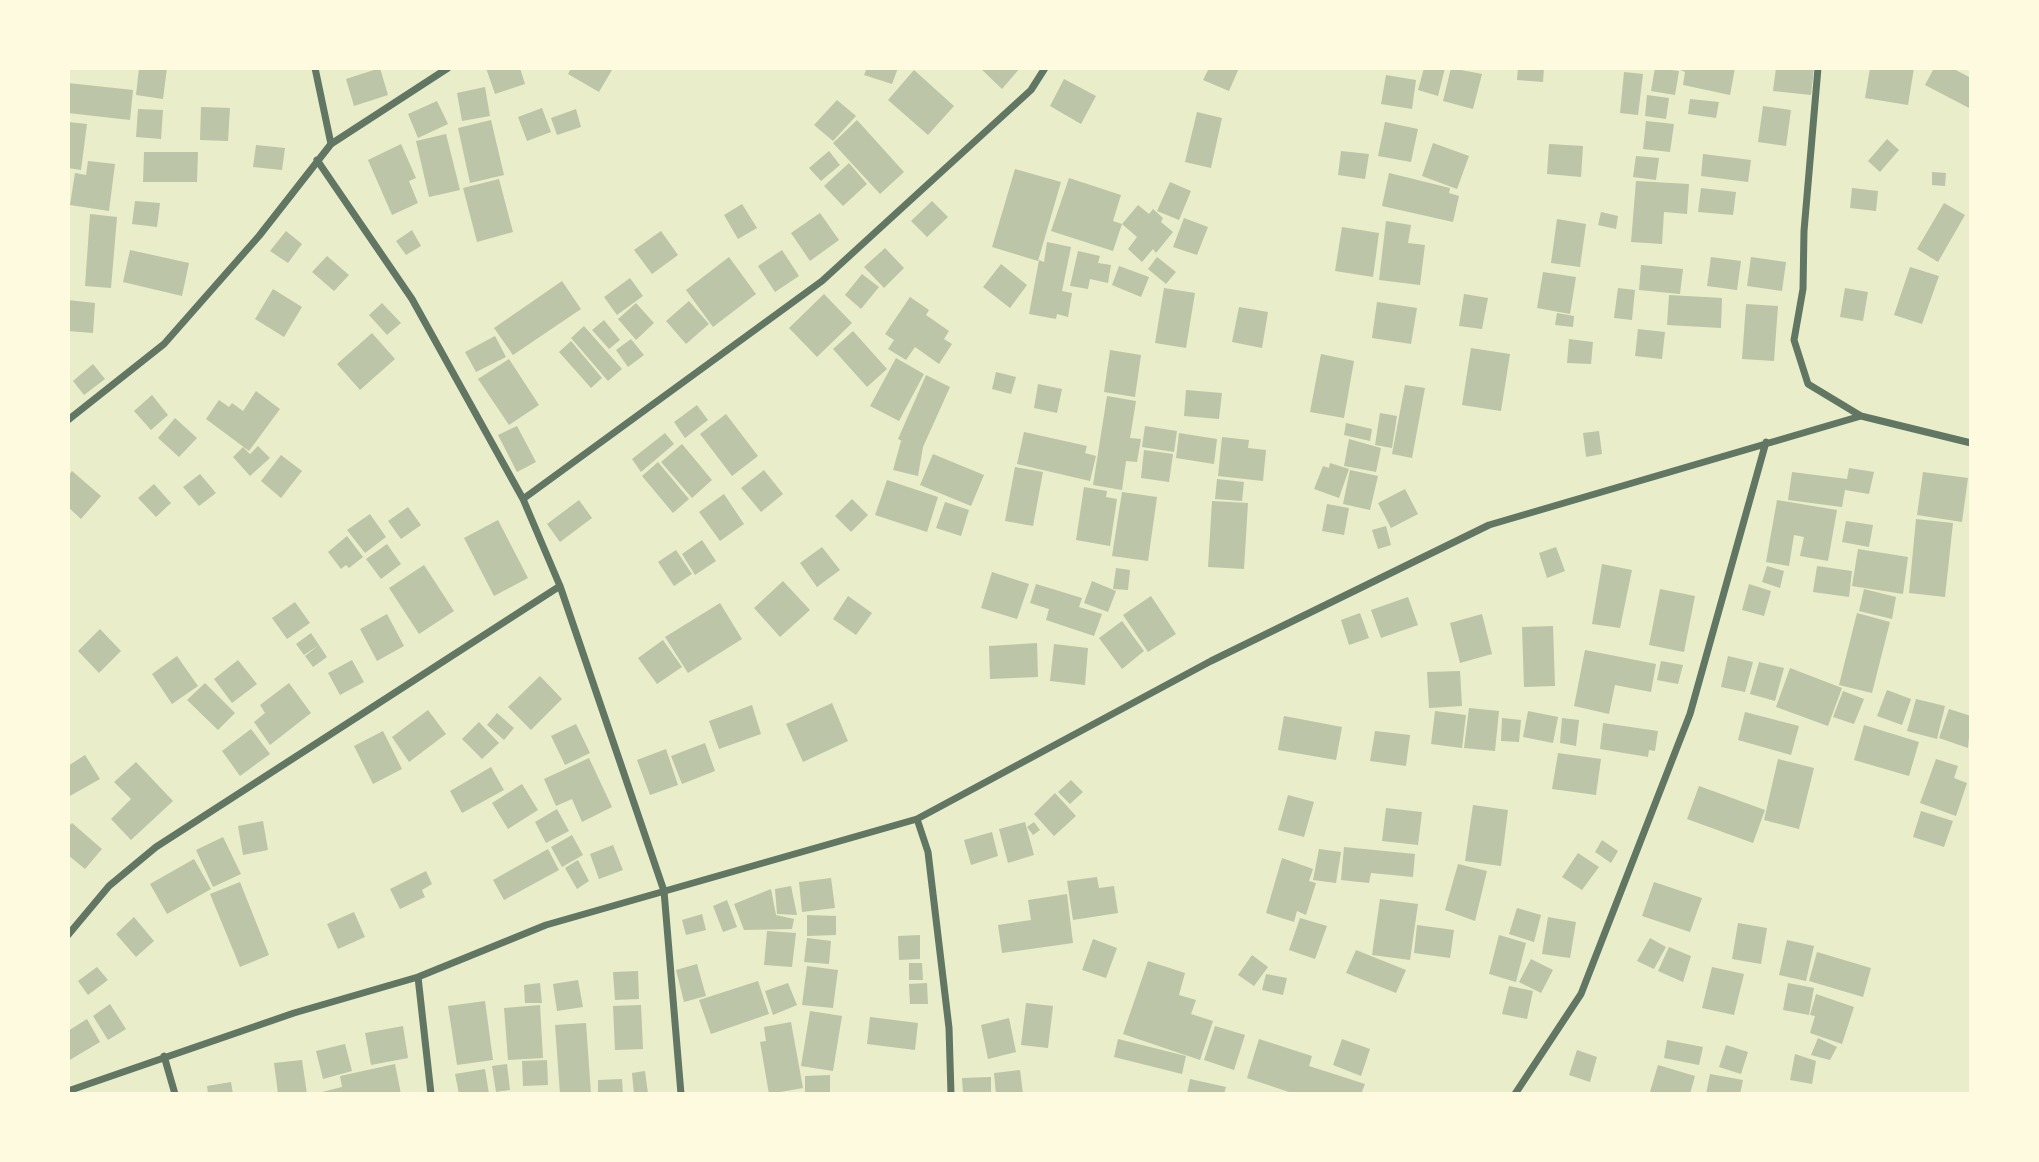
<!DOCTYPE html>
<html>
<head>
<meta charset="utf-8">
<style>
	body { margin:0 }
	#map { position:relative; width:2039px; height:1162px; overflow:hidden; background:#e9edc9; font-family:Barlow,sans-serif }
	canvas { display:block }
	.frame { position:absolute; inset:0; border:70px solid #fefae0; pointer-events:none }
</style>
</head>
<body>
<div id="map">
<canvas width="2039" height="1162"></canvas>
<div class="frame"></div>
</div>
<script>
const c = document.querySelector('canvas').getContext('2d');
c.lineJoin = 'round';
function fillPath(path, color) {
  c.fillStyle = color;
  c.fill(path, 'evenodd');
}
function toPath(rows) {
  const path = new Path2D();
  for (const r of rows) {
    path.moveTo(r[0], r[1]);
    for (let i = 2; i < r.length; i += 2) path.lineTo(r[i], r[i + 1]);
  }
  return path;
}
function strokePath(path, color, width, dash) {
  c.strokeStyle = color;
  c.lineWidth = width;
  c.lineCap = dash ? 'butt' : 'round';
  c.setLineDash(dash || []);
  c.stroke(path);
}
fillPath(toPath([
	[139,68,167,68,163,99,136,95],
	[380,68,388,95,354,106,346,79],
	[486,68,520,68,525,84,495,94],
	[571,68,609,68,612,70,599,92,568,74],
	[867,68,898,68,892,84,864,75],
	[980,68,1020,68,1002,89],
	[1209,68,1239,68,1229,91,1203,80],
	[1424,68,1445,68,1438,96,1418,90],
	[1451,68,1482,74,1473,109,1443,101],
	[1518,68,1544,68,1543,82,1517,80],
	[1655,68,1679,71,1675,95,1651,91],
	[1676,68,1735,68,1730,95,1683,85,1685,72],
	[1776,68,1814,68,1811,95,1773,91],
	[1870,68,1914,68,1908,105,1865,98],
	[1934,68,1952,68,1971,78,1971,109,1925,85],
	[914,70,954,106,928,135,888,100],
	[1624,72,1643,74,1638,115,1620,113],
	[1386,75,1416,80,1412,109,1381,104],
	[1064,79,1096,96,1081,124,1050,106],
	[68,83,133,90,130,120,68,113],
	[485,87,490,116,462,121,457,93],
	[1647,95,1669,98,1666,119,1645,116],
	[1690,99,1719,102,1716,118,1688,114],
	[837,100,856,116,833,141,814,125],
	[437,101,448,124,418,138,408,114],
	[1763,106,1791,110,1786,146,1758,142],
	[201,107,230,108,228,141,200,140],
	[542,108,551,132,527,141,518,117],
	[138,109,163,110,161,139,136,137],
	[576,109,581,127,557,135,551,118],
	[1197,112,1222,118,1211,168,1185,162],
	[491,120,504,175,470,183,458,128],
	[857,120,904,172,880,194,833,143],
	[1646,121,1674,124,1670,152,1643,149],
	[68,122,87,124,81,170,68,168],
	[1385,122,1418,129,1411,162,1378,156],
	[446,134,460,190,429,197,416,141],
	[1887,139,1899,150,1880,172,1868,161],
	[1433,143,1469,156,1457,189,1422,176],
	[401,144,416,178,409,181,418,203,392,215,368,160],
	[1549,144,1583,146,1581,177,1547,174],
	[256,145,285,148,282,170,253,167],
	[829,151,840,165,821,181,809,168],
	[1341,151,1369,154,1365,179,1338,175],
	[144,152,198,152,197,182,143,182],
	[1703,154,1751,160,1748,182,1701,176],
	[1636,156,1659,158,1656,180,1633,177],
	[88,161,115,164,109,211,70,205,75,173,86,175],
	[849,163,867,184,843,206,824,186],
	[1015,169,1061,182,1038,261,992,247],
	[1932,172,1946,173,1945,186,1932,185],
	[1389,173,1450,188,1449,193,1459,196,1453,222,1382,206],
	[1069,178,1121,195,1113,221,1122,224,1113,251,1051,231],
	[499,179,513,232,477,242,463,188],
	[1636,181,1689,184,1687,214,1664,212,1662,244,1631,242],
	[1170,182,1191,191,1179,220,1157,211],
	[1701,188,1736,192,1733,215,1698,212],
	[1852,188,1878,191,1876,211,1850,208],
	[135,201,160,203,157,227,132,224],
	[932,201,948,217,927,237,911,221],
	[1944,203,1965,215,1938,262,1917,249],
	[742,204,757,228,738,239,724,215],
	[1138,205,1149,214,1153,209,1163,218,1161,222,1173,232,1156,253,1153,249,1142,262,1128,249,1137,237,1122,224],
	[1601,212,1618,216,1616,229,1598,225],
	[820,213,839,240,810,261,791,233],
	[90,214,117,217,111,288,85,286],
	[1184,218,1208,227,1197,255,1173,247],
	[1557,219,1586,224,1580,267,1551,263],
	[1386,221,1411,225,1408,243,1425,245,1420,285,1379,280],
	[1342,227,1379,233,1373,277,1335,271],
	[412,230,421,246,406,255,396,241],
	[286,231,302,244,288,263,270,251],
	[661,231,678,255,652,274,634,250],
	[1047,242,1071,247,1062,291,1072,293,1068,317,1057,314,1056,319,1029,314,1039,260,1044,262],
	[885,248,904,268,884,288,864,267],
	[130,250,189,263,182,296,123,282],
	[782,250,799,276,775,292,758,266],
	[1078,251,1100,256,1098,263,1111,265,1108,283,1090,279,1088,289,1070,286],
	[327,256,349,275,334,291,312,272],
	[729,257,756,294,713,327,686,290],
	[1157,257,1176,272,1166,284,1148,269],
	[1711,257,1741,261,1737,290,1707,286],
	[1751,257,1786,262,1782,291,1747,286],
	[1001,264,1027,285,1010,308,983,287],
	[1641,265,1683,269,1680,294,1639,290],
	[1119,266,1149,277,1141,297,1112,285],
	[1910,267,1939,276,1922,324,1894,315],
	[1543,272,1576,277,1570,314,1537,308],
	[862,274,879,287,861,309,845,295],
	[630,278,643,296,617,315,604,297],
	[562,281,581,309,513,355,494,328],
	[1164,288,1195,293,1186,348,1155,343],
	[1618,288,1635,290,1632,320,1614,318],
	[1845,288,1868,292,1863,321,1840,317],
	[273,289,302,307,284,337,255,319],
	[824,294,852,323,817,357,789,328],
	[1464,294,1488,298,1482,329,1459,326],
	[1669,295,1722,298,1721,328,1667,325],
	[910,297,929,310,926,315,949,331,944,339,952,344,939,364,915,347,906,360,888,349,894,340,885,334],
	[68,300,95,303,93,333,68,331],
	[689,301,709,324,686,344,666,321],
	[1377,302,1417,308,1411,344,1372,338],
	[382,303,401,323,387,335,369,315],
	[636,303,654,323,636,340,618,319],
	[1746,304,1778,306,1774,361,1742,359],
	[1239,307,1268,312,1262,348,1232,342],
	[1557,313,1574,316,1573,327,1555,325],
	[604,320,620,340,609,349,592,330],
	[584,326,622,369,608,381,571,338],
	[1638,329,1665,332,1662,359,1635,356],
	[853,331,887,369,867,387,833,349],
	[372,333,395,359,360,390,337,364],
	[495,336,506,357,476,372,465,352],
	[631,339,644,355,628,367,616,350],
	[1569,339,1593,342,1591,364,1567,363],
	[571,341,602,378,591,388,559,352],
	[1471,348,1510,354,1501,411,1462,405],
	[1110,350,1141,355,1135,397,1104,392],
	[1321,354,1354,361,1344,418,1310,412],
	[896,358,924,374,899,421,870,406],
	[509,359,539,405,509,425,478,379],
	[93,364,105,379,84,395,73,381],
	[996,372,1016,377,1011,394,992,389],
	[926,375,950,387,923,447,918,476,893,470,901,441,904,442,898,439],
	[1038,384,1062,389,1057,413,1034,408],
	[1405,385,1425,388,1412,458,1392,454],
	[1186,390,1222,393,1219,419,1184,416],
	[256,391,280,409,249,451,206,419,219,400,229,407,232,403,243,411],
	[152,395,168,415,151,430,134,411],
	[1107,396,1136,401,1130,438,1141,439,1137,462,1126,461,1122,490,1093,485],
	[697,405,708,420,685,438,674,422],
	[1380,413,1397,416,1392,448,1375,445],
	[726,414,758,456,732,476,700,434],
	[175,418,197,438,179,457,158,438],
	[1346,423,1372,429,1370,441,1344,435],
	[517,426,536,462,517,472,498,435],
	[1145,426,1177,431,1174,452,1142,447],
	[1599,431,1602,454,1586,457,1583,433],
	[1024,432,1087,446,1085,453,1096,456,1090,481,1017,464],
	[665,433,674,444,641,472,632,459],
	[1179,433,1217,439,1214,464,1176,458],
	[1222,437,1249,440,1248,448,1266,450,1263,481,1218,476],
	[1349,439,1381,448,1376,472,1350,467,1351,464,1350,467,1344,466],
	[682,444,712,480,692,498,661,462],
	[258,446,270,458,250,476,233,457,243,447,250,454],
	[1144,450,1173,454,1169,482,1141,478],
	[933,454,984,475,971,506,920,485],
	[281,455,302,471,281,498,261,481],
	[658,462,689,499,673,513,642,476],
	[1330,463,1349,469,1339,498,1314,489,1323,466,1329,468],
	[1015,467,1043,472,1033,526,1005,521],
	[1849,468,1874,472,1869,494,1845,490,1842,507,1788,500,1792,472,1847,479],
	[764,470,783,494,761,512,741,488],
	[1350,470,1378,476,1370,510,1343,504],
	[72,471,101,496,81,519,68,507,68,476],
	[1923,472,1968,478,1962,522,1917,515],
	[200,474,216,493,199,506,183,487],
	[1217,479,1244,482,1242,501,1215,499],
	[887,480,938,497,927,532,875,515],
	[154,484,171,503,156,517,138,498],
	[1084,487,1107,491,1106,497,1117,499,1110,546,1076,540],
	[1405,489,1418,514,1391,528,1378,503],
	[1122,492,1157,497,1148,561,1112,556],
	[724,494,744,524,720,541,699,512],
	[852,499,868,515,851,532,835,516],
	[579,500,592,518,560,542,547,524],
	[1777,500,1837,510,1828,561,1800,556,1804,537,1794,535,1789,566,1766,562],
	[1212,501,1248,503,1244,569,1208,567],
	[945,502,969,510,961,536,936,528],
	[1327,504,1349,508,1344,535,1322,531],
	[408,507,421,525,401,539,388,521],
	[370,514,386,537,365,553,347,530],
	[1916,519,1953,523,1945,597,1909,593],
	[498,520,528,578,494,596,464,538],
	[1846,521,1873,525,1869,547,1842,542],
	[1386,526,1391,545,1378,549,1372,530],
	[347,536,363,557,349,568,346,565,341,569,328,552],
	[702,540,716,561,695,575,682,554],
	[387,544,401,564,381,579,366,559],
	[822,547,840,570,817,587,800,563],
	[1556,547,1565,571,1547,578,1539,553],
	[1858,549,1908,557,1903,594,1852,586],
	[676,550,692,574,674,586,658,562],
	[1602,564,1632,570,1620,628,1592,624],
	[424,565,454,611,419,634,389,588],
	[1767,566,1784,571,1780,588,1762,582],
	[1817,566,1852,571,1849,597,1813,592],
	[1116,568,1130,570,1128,590,1113,589],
	[992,572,1029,584,1017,619,981,608],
	[783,581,810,610,780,637,754,608],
	[1092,581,1116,591,1108,612,1084,603],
	[1036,584,1082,598,1079,607,1102,614,1094,636,1046,620,1049,609,1030,603],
	[1749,584,1771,591,1764,616,1742,610],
	[1660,589,1695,596,1684,652,1649,645],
	[1864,589,1896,597,1892,619,1859,611],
	[848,596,872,613,856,635,833,619],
	[1151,596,1176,634,1148,652,1123,615],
	[1408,597,1418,625,1381,638,1371,610],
	[295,602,310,623,287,639,272,618],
	[720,603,742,639,688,673,665,637],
	[1360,613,1369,638,1349,645,1341,620],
	[1857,613,1890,622,1872,693,1839,685],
	[387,614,404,646,377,661,360,629],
	[1482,614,1492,654,1460,663,1450,623],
	[1122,621,1144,651,1122,669,1099,638],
	[1553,626,1555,686,1524,687,1522,627],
	[100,629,121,651,99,673,78,651],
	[311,633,319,645,304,655,296,644],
	[663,640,682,667,657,684,638,658],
	[1037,643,1038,677,990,679,989,646],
	[1054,644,1088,648,1085,685,1050,681],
	[319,645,327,657,313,667,305,656],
	[1585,650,1656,664,1651,692,1615,685,1609,714,1574,706],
	[177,656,198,686,172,704,152,674],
	[1728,656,1753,662,1745,692,1721,687],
	[238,660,257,684,232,703,214,679],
	[352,660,364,682,340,695,328,673],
	[1661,661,1683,665,1678,684,1657,680],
	[1759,662,1784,668,1775,701,1750,694],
	[1790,668,1842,688,1828,726,1776,707],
	[1460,671,1462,706,1429,708,1427,672],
	[540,676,562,699,531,730,508,707],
	[205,683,235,713,218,730,187,700],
	[289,683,311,713,270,745,254,722,265,713,260,705],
	[1887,690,1911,699,1902,725,1877,716],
	[1843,691,1864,699,1854,724,1833,717],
	[1916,699,1945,706,1937,739,1907,731],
	[832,703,848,741,803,762,786,724],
	[752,705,761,734,719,749,709,721],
	[1469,708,1499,711,1495,751,1464,748],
	[1949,709,1971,716,1968,748,1939,738],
	[428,710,446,734,409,762,392,737],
	[1435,711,1466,715,1462,748,1431,744],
	[1528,711,1558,717,1553,743,1523,737],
	[1745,712,1799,726,1791,755,1738,740],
	[497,713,514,728,504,740,487,725],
	[1284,716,1342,727,1336,760,1278,750],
	[1502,718,1521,720,1519,742,1501,741],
	[1562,718,1579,720,1576,746,1560,743],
	[479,722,499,743,482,759,462,739],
	[1603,723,1658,731,1655,751,1649,750,1648,757,1600,749],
	[576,724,590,753,565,765,551,736],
	[1864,725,1919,742,1909,776,1854,760],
	[251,729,270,754,240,776,222,751],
	[383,731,402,769,373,784,354,746],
	[1375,731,1410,735,1406,766,1370,761],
	[705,743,715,771,682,784,671,756],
	[666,749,678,785,650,795,637,760],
	[1558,753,1601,759,1596,795,1552,789],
	[85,755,100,779,68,797,68,766],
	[589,758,612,807,582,822,572,799,556,806,544,779],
	[1778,759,1814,768,1799,829,1764,820],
	[1936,759,1958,766,1954,778,1967,783,1956,816,1920,803],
	[136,762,173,801,131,840,111,819,131,799,114,782],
	[491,767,504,790,462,813,450,791],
	[1071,780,1083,792,1070,804,1058,792],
	[522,784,538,810,508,829,492,803],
	[1699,786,1765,810,1753,843,1687,819],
	[1055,793,1076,816,1054,836,1034,814],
	[1288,795,1314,802,1304,837,1278,830],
	[1473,805,1508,810,1501,866,1465,861],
	[1386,808,1422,812,1418,845,1382,841],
	[557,809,569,831,546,843,535,822],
	[1921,811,1953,821,1944,847,1913,837],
	[263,821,268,850,243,855,238,826],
	[1025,822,1034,855,1008,863,999,829],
	[1034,822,1040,830,1033,835,1027,827],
	[72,823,102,849,85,869,68,855,68,827],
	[992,832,998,856,971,865,964,840],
	[572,835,583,855,562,867,551,847],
	[223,837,241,874,213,887,196,850],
	[1602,840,1618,851,1611,863,1595,852],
	[613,845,623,870,599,879,590,854],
	[1344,847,1415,854,1413,877,1371,873,1369,883,1341,880],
	[548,849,559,870,504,900,493,880],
	[1319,849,1341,852,1336,883,1313,880],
	[1578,853,1599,867,1582,890,1562,877],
	[1282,858,1313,869,1309,881,1316,883,1306,915,1297,911,1294,922,1266,913],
	[194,859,211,889,167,914,150,884],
	[578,860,589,881,577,889,565,868],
	[1458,864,1487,871,1475,921,1445,910],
	[426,871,432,884,422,890,425,897,400,909,390,889],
	[1097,877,1099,888,1114,886,1118,913,1073,920,1067,881],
	[831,878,835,908,802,912,799,882],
	[240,882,269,955,240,967,210,894],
	[1654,882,1702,898,1690,932,1642,916],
	[791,886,797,915,777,914,775,889],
	[771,889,776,915,794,919,792,929,744,930,734,904],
	[1067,894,1073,943,1002,953,998,925,1031,920,1028,900],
	[1380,899,1418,904,1410,960,1372,955],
	[727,900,737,927,723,932,713,906],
	[1517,908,1541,915,1534,942,1509,934],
	[354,912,365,937,338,949,327,924],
	[702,914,706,930,686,935,682,920],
	[807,915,836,916,836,935,807,936],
	[134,917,154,941,136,957,116,934],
	[1548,917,1576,922,1570,958,1542,954],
	[1300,918,1327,926,1315,959,1289,950],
	[1738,923,1767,928,1761,964,1732,959],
	[1417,925,1454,930,1450,958,1414,953],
	[767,931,796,933,792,967,764,965],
	[920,935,920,959,899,960,898,936],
	[1499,935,1526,943,1516,982,1489,974],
	[807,938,831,941,829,964,804,962],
	[1650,938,1666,947,1654,969,1637,961],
	[1093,939,1117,948,1106,978,1082,970],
	[1787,940,1814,946,1806,981,1779,975],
	[1669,947,1691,956,1683,982,1658,971],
	[1356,950,1406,970,1396,993,1346,973],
	[1817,952,1871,968,1863,997,1809,981],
	[1252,955,1268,967,1254,986,1238,975],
	[1531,959,1553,970,1541,993,1519,982],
	[1148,961,1185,973,1179,995,1196,1000,1191,1014,1213,1021,1200,1060,1123,1034],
	[909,963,922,963,923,980,909,980],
	[697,964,706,996,684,1002,676,970],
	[807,966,838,970,833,1008,802,1005],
	[97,967,108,980,88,995,78,981],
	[1712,967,1744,974,1734,1015,1702,1008],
	[638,971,639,999,615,1000,613,972],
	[1266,974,1287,978,1283,995,1262,990],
	[578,980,583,1007,557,1011,553,984],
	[758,981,769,1014,711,1034,699,1000],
	[540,983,542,1003,525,1003,524,985],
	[788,983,797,1005,773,1015,765,991],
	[927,983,928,1004,910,1004,909,984],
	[1788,983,1814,988,1809,1015,1783,1010],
	[1509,986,1533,991,1527,1019,1502,1014],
	[1816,994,1854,1007,1842,1044,1810,1033,1815,1016,1810,1015],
	[485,1001,493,1060,457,1065,448,1006],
	[1026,1003,1053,1006,1048,1048,1021,1045],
	[110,1004,126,1029,108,1040,93,1016],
	[540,1005,543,1058,508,1060,504,1008],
	[641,1005,643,1049,615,1050,613,1006],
	[810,1011,842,1016,833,1071,801,1066],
	[870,1017,918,1023,915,1050,867,1044],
	[1009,1018,1016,1052,988,1059,981,1025],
	[87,1019,100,1042,68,1061,68,1031],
	[791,1022,803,1088,769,1094,760,1042,766,1041,764,1027],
	[586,1023,591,1094,560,1094,555,1025],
	[403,1026,408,1058,371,1065,365,1033],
	[1215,1026,1245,1035,1234,1070,1204,1060],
	[1818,1038,1837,1047,1830,1060,1811,1055],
	[1118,1039,1186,1056,1182,1074,1114,1057],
	[1259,1039,1312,1056,1309,1066,1365,1084,1361,1094,1295,1094,1247,1078],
	[1342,1039,1370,1049,1361,1076,1333,1065],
	[1667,1040,1703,1047,1699,1065,1664,1058],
	[345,1044,352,1071,323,1079,316,1051],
	[1726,1045,1748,1052,1741,1074,1719,1067],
	[1577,1050,1597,1057,1590,1082,1569,1075],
	[1795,1054,1816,1061,1812,1084,1790,1080],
	[302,1060,307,1094,278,1094,274,1063],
	[547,1060,548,1085,523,1086,522,1061],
	[395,1064,401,1094,314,1094,342,1087,340,1076],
	[507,1064,510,1090,496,1092,492,1066],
	[1658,1065,1695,1076,1690,1094,1650,1092],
	[485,1069,489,1094,459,1094,455,1074],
	[1020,1070,1023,1094,996,1094,994,1073],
	[645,1071,648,1094,634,1094,632,1073],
	[1710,1074,1743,1080,1740,1094,1706,1094],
	[830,1075,830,1094,805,1094,805,1076],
	[991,1077,991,1094,963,1094,962,1078],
	[622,1079,623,1094,598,1094,598,1080],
	[1190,1079,1226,1087,1224,1094,1187,1094],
	[231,1082,233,1094,208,1094,207,1086]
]), '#bcc5a7');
strokePath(toPath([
	[315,68,331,144],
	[1818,68,1804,231,1803,289,1794,340,1808,384,1861,416],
	[317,160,412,299,523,499,560,586,664,891,681,1094],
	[68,420,164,344,259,236,331,144,448,68],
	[523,499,822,281,1031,90,1045,68],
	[917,819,928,852,949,1028,951,1094],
	[68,935,109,886,156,847,560,586],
	[418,977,431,1094],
	[164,1056,175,1094],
	[68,1091,294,1013,418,977,546,925,917,819,1211,661,1489,525,1861,416,1971,443],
	[1515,1094,1581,994,1690,714,1766,442]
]), '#617663', 7);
</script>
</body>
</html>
